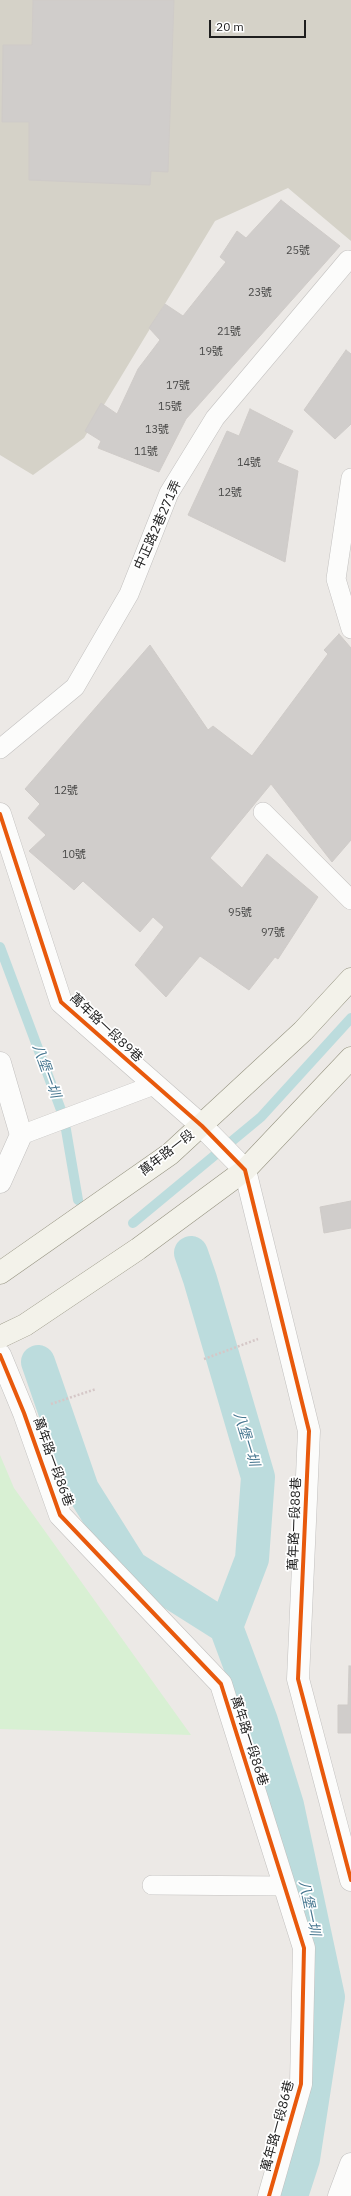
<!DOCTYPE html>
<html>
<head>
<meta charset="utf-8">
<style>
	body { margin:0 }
	#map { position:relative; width:351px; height:2196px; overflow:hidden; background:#ece9e6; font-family:"IBM Plex Sans",sans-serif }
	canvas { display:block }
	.scale { position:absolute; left:209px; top:20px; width:97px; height:18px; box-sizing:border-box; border:2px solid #1e1e1e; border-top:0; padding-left:5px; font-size:12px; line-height:14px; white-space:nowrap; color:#1e1e1e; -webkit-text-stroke:3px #fff; paint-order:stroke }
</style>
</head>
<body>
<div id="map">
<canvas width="351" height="2196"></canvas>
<div class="scale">20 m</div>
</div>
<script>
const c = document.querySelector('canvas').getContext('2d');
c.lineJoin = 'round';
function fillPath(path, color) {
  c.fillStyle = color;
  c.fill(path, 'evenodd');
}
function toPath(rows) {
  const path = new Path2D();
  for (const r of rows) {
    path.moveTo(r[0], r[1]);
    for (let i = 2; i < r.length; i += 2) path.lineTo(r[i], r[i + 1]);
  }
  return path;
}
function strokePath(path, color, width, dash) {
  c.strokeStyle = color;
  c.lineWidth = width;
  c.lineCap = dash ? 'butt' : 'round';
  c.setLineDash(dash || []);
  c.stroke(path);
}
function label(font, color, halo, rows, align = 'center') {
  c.font = font + ' "IBM Plex Sans","Noto Sans TC",sans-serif';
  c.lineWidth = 3.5;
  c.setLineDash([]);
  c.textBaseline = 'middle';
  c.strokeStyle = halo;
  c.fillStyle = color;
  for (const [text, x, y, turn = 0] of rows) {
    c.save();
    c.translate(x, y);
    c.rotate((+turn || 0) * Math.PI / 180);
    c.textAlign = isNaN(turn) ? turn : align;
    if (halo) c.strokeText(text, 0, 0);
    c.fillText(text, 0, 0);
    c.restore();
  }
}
fillPath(toPath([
	[0,0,351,0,351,241,288,188,215,221,84,438,33,475,0,455]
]), '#d5d2c8');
fillPath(toPath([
	[0,1455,14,1488,191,1735,0,1729]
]), '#d8f0d3');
strokePath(toPath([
	[0,947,64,1118,78,1200],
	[133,1223,261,1117,351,1018]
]), '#bcdcdd', 10);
strokePath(toPath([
	[191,1253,200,1279,258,1477,252,1559,226,1627,261,1721,287,1805,328,1997,303,2159,291,2196],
	[38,1362,82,1489,131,1567,226,1627]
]), '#bcdcdd', 34);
const building = toPath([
	[33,0,174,0,168,172,151,171,150,185,29,180,29,122,2,122,3,45,32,45,33,0],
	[281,200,340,246,186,419,159,472,98,448,101,441,85,431,101,403,117,414,138,369,160,340,149,328,165,304,183,316,226,262,220,257,237,231,246,238,281,200],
	[346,350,351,354,351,424,335,439,304,410,346,350],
	[250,409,293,431,277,462,298,471,285,562,188,515,227,431,239,436,250,409],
	[339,634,351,648,351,840,332,862,271,784,210,858,242,888,267,854,318,897,278,959,275,957,249,990,200,956,166,997,135,965,164,927,153,917,140,932,83,881,74,890,29,851,46,835,28,818,40,804,25,789,150,645,208,730,213,726,252,756,328,654,324,650,339,634],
	[351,1201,351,1228,324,1233,320,1207,351,1201],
	[349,1666,351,1666,351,1733,338,1733,338,1705,348,1705,349,1666]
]);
fillPath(building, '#d0cdcb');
strokePath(building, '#cfcbc8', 1);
const lane = toPath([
	[351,478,336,579,351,629],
	[0,749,75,687,129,594,169,493,215,418,348,260],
	[263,812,351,900],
	[21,1135,154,1085],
	[152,1885,284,1886]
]);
const street = toPath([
	[0,814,61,1002,202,1126,245,1170,309,1431,298,1679,351,1880],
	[0,1063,21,1135,0,1182],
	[0,1355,24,1413,60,1515,221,1684,304,1948,301,2084,269,2196],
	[339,2196,351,2164]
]);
const secondary = toPath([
	[0,1273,170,1154,303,1031,351,979],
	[0,1337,25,1325,138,1249,245,1170,351,1058]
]);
strokePath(lane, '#c2c0bf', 20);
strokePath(street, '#c2c0bf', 23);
strokePath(secondary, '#959380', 23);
strokePath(toPath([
	[204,1359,258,1339],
	[51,1404,96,1389]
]), '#d5c7c7', 2.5, [2, 2]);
strokePath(lane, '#fcfcfb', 19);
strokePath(street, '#fcfcfb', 22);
strokePath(secondary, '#f3f2ea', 22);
strokePath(toPath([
	[0,814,61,1002,202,1126,245,1170,309,1431,298,1679,351,1880],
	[0,1355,24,1413,60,1515,221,1684,304,1948,301,2084,269,2196]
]), '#e8590c', 4);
label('11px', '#4a4a49', null, [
	["25號",298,251],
	["23號",260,293],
	["21號",229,332],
	["19號",211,352],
	["17號",178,386],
	["15號",170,407],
	["13號",157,430],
	["11號",146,452],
	["14號",249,463],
	["12號",230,493],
	["12號",66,791],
	["10號",74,855],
	["95號",240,913],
	["97號",273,933]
]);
label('13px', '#1e1e1e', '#fff', [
	["中正路2巷271弄",158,525,-66],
	["萬年路一段89巷",106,1028,43],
	["萬年路一段",167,1153,-38],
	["萬年路一段86巷",53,1462,70],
	["萬年路一段88巷",295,1524,-88],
	["萬年路一段86巷",249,1741,72],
	["萬年路一段86巷",278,2126,-75]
]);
label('italic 14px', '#477790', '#fff', [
	["八堡一圳",46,1071,70],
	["八堡一圳",246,1439,73],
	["八堡一圳",309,1908,78]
]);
</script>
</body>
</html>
